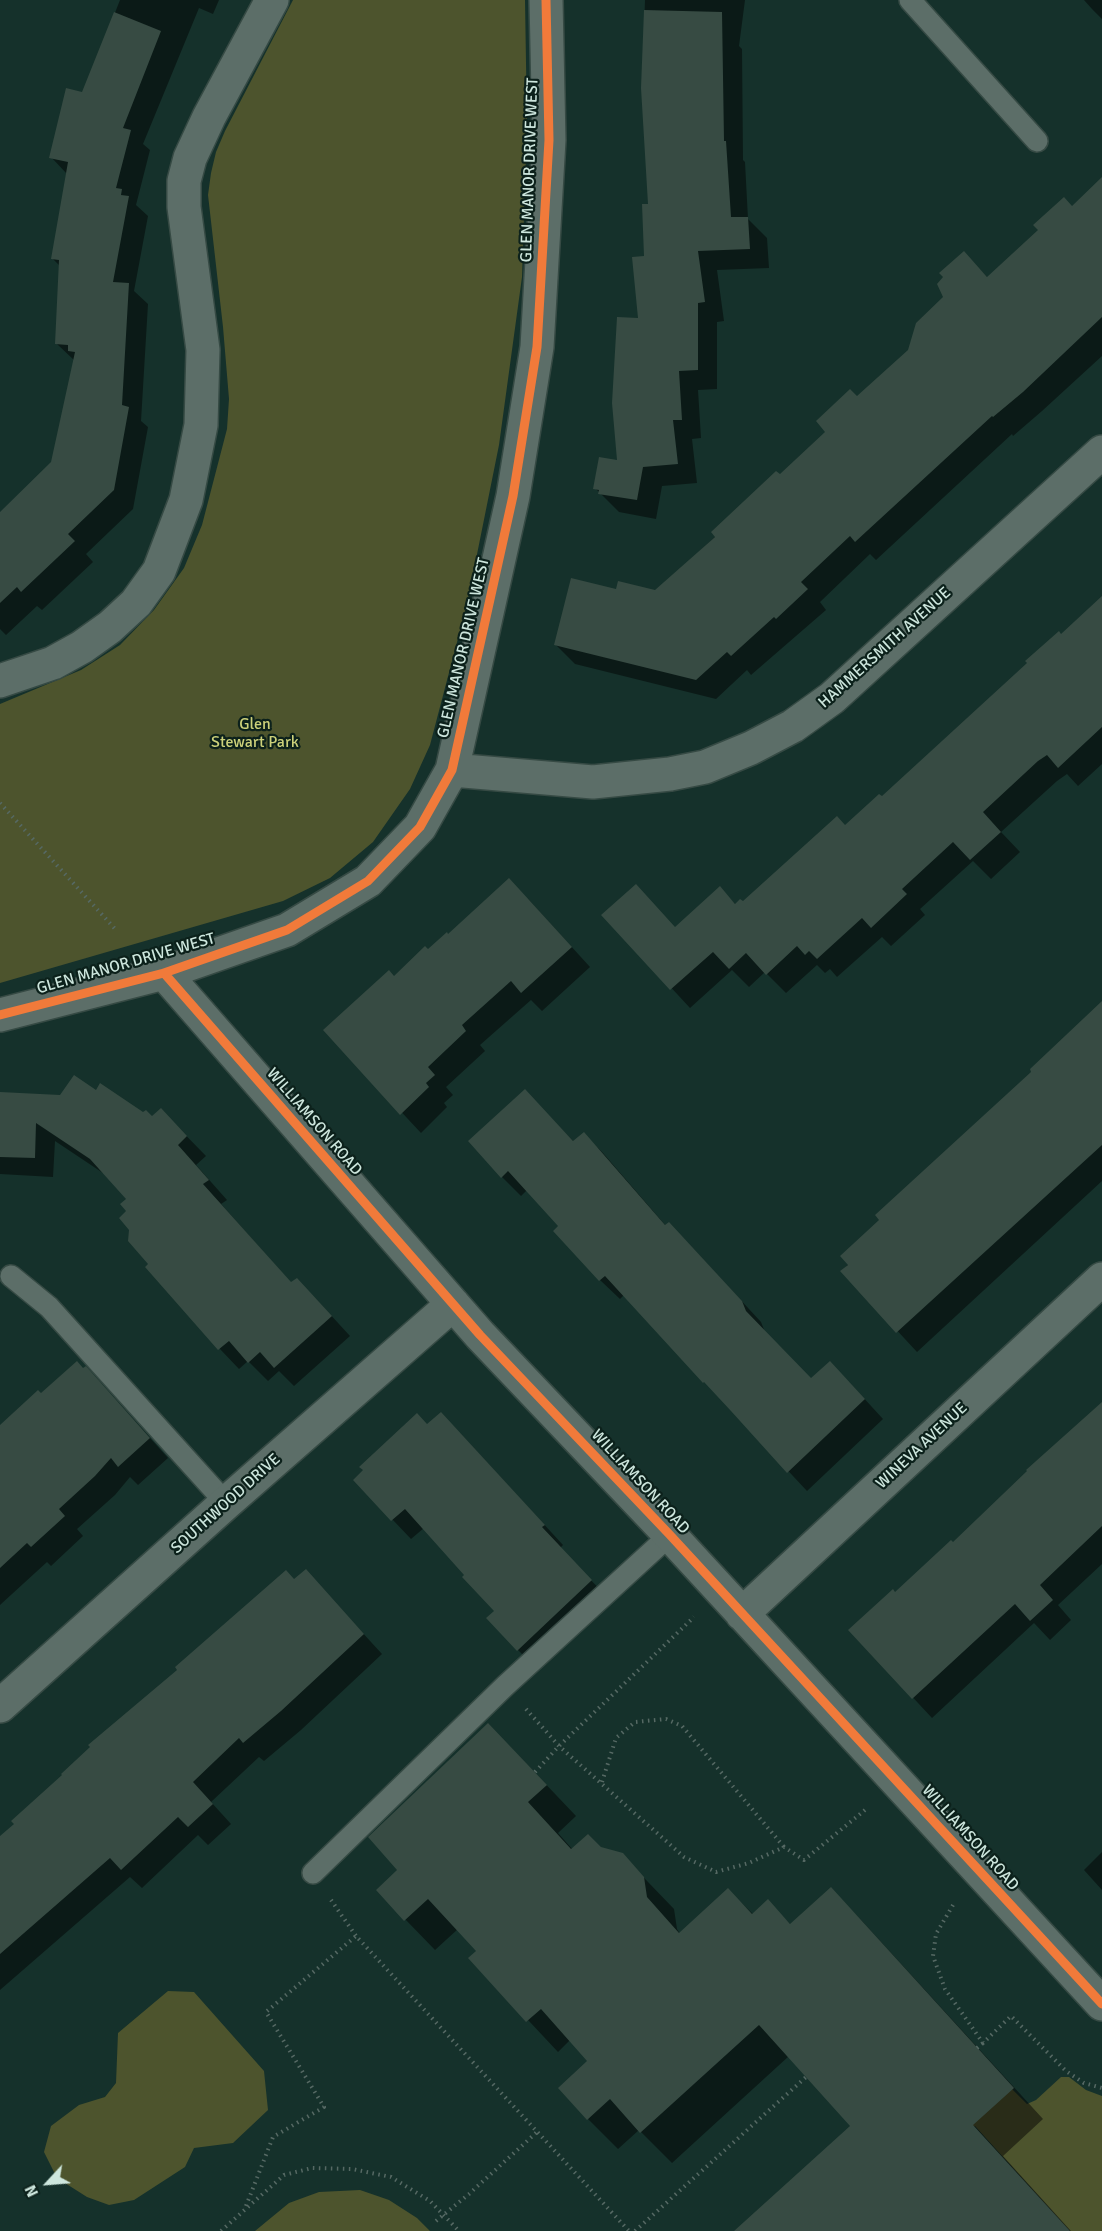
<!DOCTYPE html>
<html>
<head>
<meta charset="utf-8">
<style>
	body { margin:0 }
	#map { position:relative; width:1102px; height:2231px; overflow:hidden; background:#15312b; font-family:Signika,sans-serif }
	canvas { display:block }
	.north { position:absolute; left:18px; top:2153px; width:60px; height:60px; -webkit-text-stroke:4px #0c211b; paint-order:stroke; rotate:244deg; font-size:16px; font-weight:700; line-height:24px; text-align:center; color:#cde6dd }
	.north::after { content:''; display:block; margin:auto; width:21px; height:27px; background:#cde6dd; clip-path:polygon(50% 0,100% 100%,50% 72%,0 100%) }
</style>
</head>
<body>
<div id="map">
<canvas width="1102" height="2231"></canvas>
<div class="north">N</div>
</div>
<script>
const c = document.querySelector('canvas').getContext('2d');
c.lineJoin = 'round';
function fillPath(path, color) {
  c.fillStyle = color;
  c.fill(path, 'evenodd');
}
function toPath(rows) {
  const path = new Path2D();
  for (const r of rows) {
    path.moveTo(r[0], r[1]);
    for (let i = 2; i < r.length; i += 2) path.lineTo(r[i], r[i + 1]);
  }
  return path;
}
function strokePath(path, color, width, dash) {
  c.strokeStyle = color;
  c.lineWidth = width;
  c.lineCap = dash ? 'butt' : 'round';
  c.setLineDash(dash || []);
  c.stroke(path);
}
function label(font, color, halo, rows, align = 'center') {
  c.font = font + ' Signika,sans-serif';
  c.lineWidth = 4.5;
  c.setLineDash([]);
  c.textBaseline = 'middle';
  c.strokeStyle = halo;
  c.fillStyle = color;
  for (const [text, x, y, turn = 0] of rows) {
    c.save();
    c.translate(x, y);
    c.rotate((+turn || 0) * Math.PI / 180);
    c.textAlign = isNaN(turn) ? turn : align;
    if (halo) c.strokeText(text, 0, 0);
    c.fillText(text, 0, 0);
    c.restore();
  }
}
fillPath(toPath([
	[293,0,525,0,527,125,522,277,499,445,467,604,430,745,410,789,373,842,330,878,283,901,0,983,0,704,81,670,120,645,154,610,184,568,202,525,227,429,229,399,223,327,208,195,211,173,216,152,225,131],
	[168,1991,194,1992,264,2071,268,2110,233,2143,194,2148,185,2167,134,2200,109,2205,87,2197,57,2178,44,2152,51,2126,79,2105,105,2097,116,2083,118,2033],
	[1061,2077,1069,2077,1086,2090,1102,2096,1102,2231,1070,2231,975,2126,971,2129,968,2125,1012,2089,1027,2104,1036,2100],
	[360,2190,389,2200,417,2218,430,2231,255,2231,289,2203,319,2192]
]), '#4d542d');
fillPath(toPath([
	[120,0,219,0,213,14,199,8,143,144,150,150,136,205,148,216,134,291,148,304,141,421,148,427,133,509,86,554,93,562,42,610,37,606,6,635,0,629,0,514,53,463,75,361,57,344,60,266,53,259,67,174,51,157,83,94],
	[645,0,745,0,739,46,742,49,743,160,745,162,748,219,767,238,769,268,717,270,724,321,717,322,717,389,698,390,701,438,692,439,697,483,662,486,656,519,619,512,595,488,618,462,640,320,649,205,642,88],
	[1084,0,1102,0,1102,19,1092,9],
	[1102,179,1102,356,1042,411,1013,436,1012,434,876,560,870,554,820,602,826,610,751,675,747,670,716,699,575,664,556,645,617,591,656,592,827,432,858,398,909,351,945,297,964,253,988,278,1073,207],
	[1102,598,1102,764,1078,786,1067,774,1057,781,1001,832,1020,852,991,879,973,861,920,909,925,915,891,946,882,937,837,977,830,969,825,973,817,965,786,993,765,972,749,987,732,970,690,1008,604,915,676,928,720,888,736,905,743,903,882,798],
	[528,899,590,967,542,1011,531,1000,480,1045,485,1051,446,1087,453,1095,444,1103,447,1107,421,1133,325,1030,448,936],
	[1102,1003,1102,1181,917,1352,842,1271,1032,1072],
	[525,1091,574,1142,584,1134,603,1153,666,1226,688,1243,761,1322,765,1332,811,1380,849,1382,883,1419,807,1491,624,1295,620,1299,600,1280,555,1231,560,1226,527,1190,521,1196,502,1177],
	[96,1092,152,1118,161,1110,206,1156,196,1165,227,1200,221,1204,292,1284,316,1299,350,1336,294,1386,279,1371,268,1381,248,1361,239,1369,220,1349,147,1267,150,1264,131,1229,128,1200,106,1175,55,1141,53,1177,0,1174,0,1094,61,1097],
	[105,1388,168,1458,138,1485,130,1477,115,1495,77,1529,83,1536,51,1566,47,1562,0,1605,0,1441],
	[1102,1403,1102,1564,1058,1605,1071,1620,1050,1640,1034,1623,932,1718,850,1630,953,1544],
	[428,1426,460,1433,563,1545,560,1548,611,1601,537,1669,518,1650,496,1611,424,1528,411,1539,355,1480],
	[306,1571,382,1654,301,1730,264,1761,259,1757,211,1802,231,1824,208,1845,198,1835,142,1888,130,1877,0,1990,0,1839],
	[518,1755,576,1816,558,1833,573,1850,601,1849,622,1855,674,1909,677,1929,680,1934,728,1890,753,1914,768,1901,791,1925,831,1889,861,1920,1043,2119,1003,2156,1071,2231,736,2231,852,2126,789,2056,672,2163,639,2130,618,2149,588,2119,590,2062,570,2040,558,2052,470,1958,478,1951,458,1929,435,1950,405,1919],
	[1102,1852,1102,1890,1084,1870]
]), '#0007');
fillPath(toPath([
	[644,10,722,12,724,141,726,141,731,217,748,217,750,249,698,251,705,302,698,303,698,370,679,371,682,420,673,420,678,464,643,467,637,500,598,494,599,490,593,489,599,457,617,460,612,403,617,317,638,318,632,257,644,256,642,204,648,204,641,88],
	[114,12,161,31,123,128,131,130,116,188,122,189,121,195,129,196,113,282,129,283,122,405,129,407,114,490,68,534,75,541,21,592,17,587,0,603,0,512,51,462,75,352,68,351,68,345,55,344,59,260,51,259,68,162,49,158,66,88,82,92],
	[1102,177,1102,317,1023,392,993,417,992,416,855,542,850,536,801,582,808,589,776,619,774,617,731,656,727,652,696,680,554,645,571,578,616,589,618,581,655,590,715,537,711,532,776,471,780,474,825,432,816,421,850,389,857,396,908,350,916,323,943,297,937,284,943,277,939,273,964,251,987,277,1038,230,1033,225,1064,197,1072,206],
	[1102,596,1102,727,1058,768,1047,755,1038,761,983,812,1001,832,970,860,953,842,902,889,907,894,871,928,862,918,817,959,809,951,805,955,797,946,766,975,746,953,729,969,713,952,670,990,601,915,636,884,675,927,720,886,735,904,740,899,743,901,837,816,845,825,879,794,882,796,1027,663,1025,661,1059,631,1061,634],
	[509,878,572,947,521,993,511,981,462,1025,466,1031,428,1067,435,1075,426,1083,429,1087,400,1115,323,1030,389,970,394,976,425,946,428,949,447,932,448,934],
	[1102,1001,1102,1145,896,1333,840,1271,848,1265,840,1256,879,1220,875,1215,1031,1072,1030,1069],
	[74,1075,96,1090,100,1083,143,1112,146,1110,152,1116,161,1108,187,1136,178,1145,209,1180,203,1184,291,1282,297,1278,332,1316,274,1368,260,1352,248,1363,229,1341,218,1350,145,1267,148,1264,128,1241,129,1230,119,1218,126,1211,120,1204,126,1199,90,1159,36,1123,35,1158,0,1157,0,1092,60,1095],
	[525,1089,573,1141,584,1132,665,1225,669,1222,742,1301,746,1311,811,1378,830,1361,865,1399,787,1473,731,1411,704,1382,703,1383,605,1276,599,1281,553,1231,558,1226,508,1171,501,1178,468,1141],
	[77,1361,83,1368,86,1366,150,1438,118,1467,111,1458,95,1476,59,1509,65,1516,31,1547,27,1543,0,1568,0,1425,38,1390,41,1393],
	[1102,1402,1102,1526,1040,1585,1053,1600,1030,1621,1015,1604,912,1699,848,1630,893,1589,895,1592,951,1540,953,1542,1027,1471,1026,1470],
	[441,1412,545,1525,542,1527,592,1580,517,1651,486,1618,494,1611,462,1577,464,1575,405,1509,391,1521,353,1480,363,1470,359,1467,417,1413,427,1424],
	[306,1569,364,1634,281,1711,243,1743,239,1738,193,1782,213,1804,188,1827,178,1817,121,1870,110,1858,0,1954,0,1836,14,1824,11,1821,62,1775,61,1774,90,1747,88,1745,177,1670,175,1667,286,1570,294,1579],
	[488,1723,547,1785,528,1802,571,1849,588,1834,601,1847,623,1853,644,1877,647,1897,679,1933,728,1888,752,1914,768,1899,790,1924,831,1887,1014,2088,973,2125,1070,2231,734,2231,850,2126,759,2025,640,2133,610,2099,587,2120,558,2088,587,2061,541,2009,526,2022,468,1958,476,1951,428,1899,404,1921,376,1890,397,1870,368,1837]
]), '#374b43');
const service = toPath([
	[910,0,1037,141],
	[11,1276,49,1307,226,1503],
	[313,1873,505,1686,670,1535]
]);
const minor = toPath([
	[0,681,53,663,82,647,110,627,136,603,159,571,186,500,201,425,203,350,184,207,184,181,190,158,209,117,272,0],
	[452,770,593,782,670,774,705,767,751,748,793,726,832,698,1102,452],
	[164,973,480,1335,670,1535,1102,2004],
	[0,1015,164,973,287,930,368,881,420,827,452,770,513,496,537,347,549,140,546,0],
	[742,1614,1102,1279],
	[0,1706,226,1503,453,1304]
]);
strokePath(service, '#364a44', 24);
strokePath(minor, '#364a44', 36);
strokePath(toPath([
	[0,803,117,931],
	[526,1709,559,1746,684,1857,716,1872,749,1863,784,1847,804,1860,865,1810],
	[535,1772,559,1746,694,1617],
	[602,1782,616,1738,635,1722,666,1719,682,1726,784,1847],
	[331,1900,356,1936],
	[953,1905,936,1934,933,1956,945,1989,983,2043,1011,2016,1066,2071,1084,2083,1102,2088],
	[977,2048,983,2043],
	[246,2206,273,2137,324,2107,266,2012,356,1936,629,2231],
	[436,2221,469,2194,537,2132],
	[221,2231,284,2175,312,2168,352,2169,391,2177,430,2201,459,2231],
	[635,2231,806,2077]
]), '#566964', 4, [1.5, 4.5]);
strokePath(service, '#5c6e68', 21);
strokePath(minor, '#5c6e68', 33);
strokePath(toPath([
	[164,973,480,1335,670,1535,1102,2004],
	[0,1015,164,973,287,930,368,881,420,827,452,770,513,496,537,347,549,140,546,0]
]), '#f17a3a', 9);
label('16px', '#cde6dd', '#0c211b', [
	["GLEN MANOR DRIVE WEST",530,170,-88],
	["GLEN MANOR DRIVE WEST",464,648,-77],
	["HAMMERSMITH AVENUE",885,648,-42],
	["GLEN MANOR DRIVE WEST",126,964,-16],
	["WILLIAMSON ROAD",314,1122,49],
	["WINEVA AVENUE",922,1446,-43],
	["WILLIAMSON ROAD",640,1482,47],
	["SOUTHWOOD DRIVE",226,1504,-42],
	["WILLIAMSON ROAD",970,1838,48]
]);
label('16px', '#ccd17a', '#0c211b', [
	["Glen",255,725],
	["Stewart Park",255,743]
]);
</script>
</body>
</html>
